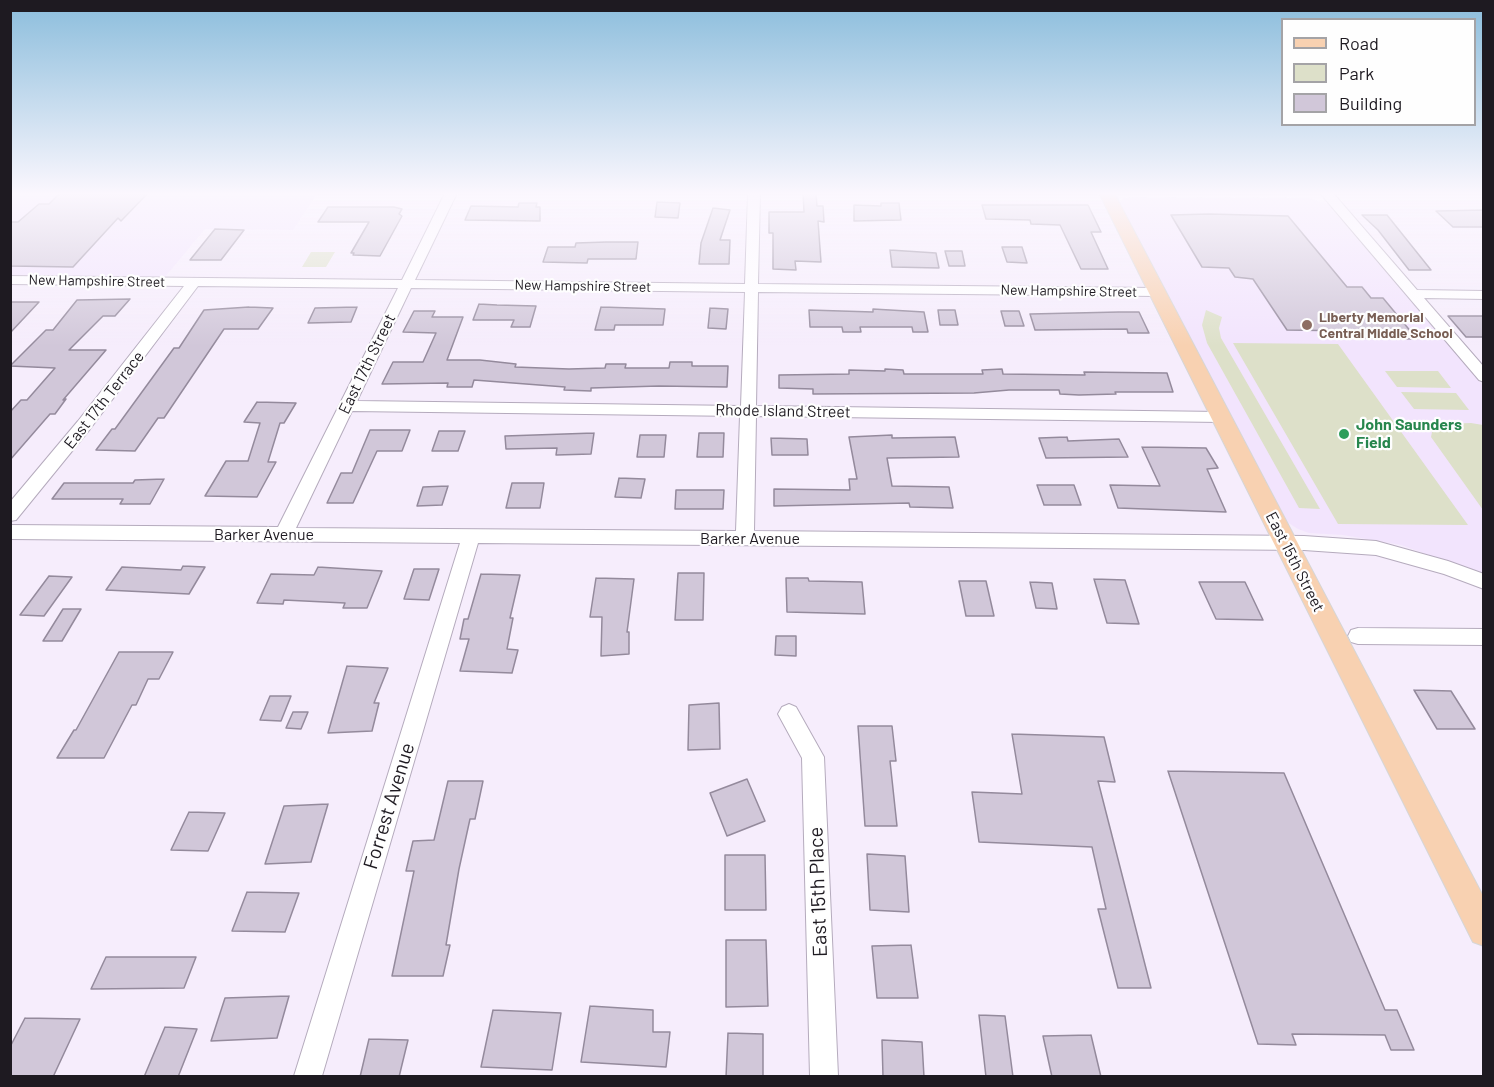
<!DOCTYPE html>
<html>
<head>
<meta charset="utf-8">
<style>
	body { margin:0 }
	#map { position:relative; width:1494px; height:1087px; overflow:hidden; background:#f6edfc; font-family:Barlow,sans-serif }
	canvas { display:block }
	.frame { position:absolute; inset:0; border:12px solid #1e1a21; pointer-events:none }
	.legend { position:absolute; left:1281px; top:18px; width:195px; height:108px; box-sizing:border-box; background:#fefefe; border:2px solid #a4a3a6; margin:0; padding:8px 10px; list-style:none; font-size:18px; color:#1e1a21 }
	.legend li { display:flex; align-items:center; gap:12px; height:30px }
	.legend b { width:30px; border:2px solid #a4a3a6 }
</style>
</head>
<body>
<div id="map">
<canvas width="1494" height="1087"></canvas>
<div class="frame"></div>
<ul class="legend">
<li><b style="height:8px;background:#f8d1b1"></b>Road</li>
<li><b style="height:16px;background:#dde0c9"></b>Park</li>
<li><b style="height:16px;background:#d1c7d9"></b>Building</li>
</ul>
</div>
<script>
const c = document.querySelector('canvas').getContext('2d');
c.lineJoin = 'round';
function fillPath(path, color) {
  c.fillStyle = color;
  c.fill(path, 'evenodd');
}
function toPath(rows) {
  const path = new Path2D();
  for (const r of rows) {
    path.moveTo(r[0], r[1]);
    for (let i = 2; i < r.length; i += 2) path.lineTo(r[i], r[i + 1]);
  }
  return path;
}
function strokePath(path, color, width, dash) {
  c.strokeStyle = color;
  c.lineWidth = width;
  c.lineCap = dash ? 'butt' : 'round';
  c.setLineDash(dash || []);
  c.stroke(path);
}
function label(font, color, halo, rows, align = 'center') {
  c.font = font + ' Barlow,sans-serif';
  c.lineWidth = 4.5;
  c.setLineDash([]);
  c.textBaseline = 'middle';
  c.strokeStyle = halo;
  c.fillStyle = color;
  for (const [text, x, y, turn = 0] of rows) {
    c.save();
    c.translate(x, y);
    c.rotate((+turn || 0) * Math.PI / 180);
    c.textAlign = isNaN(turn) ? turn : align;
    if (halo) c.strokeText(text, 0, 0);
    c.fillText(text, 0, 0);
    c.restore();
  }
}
fillPath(toPath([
	[11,193,318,193,293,230,205,229,165,277,11,275],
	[1133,197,1309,198,1328,204,1483,386,1483,575,1401,545,1343,535,1309,533,1298,529,1287,522,1119,203,1124,198]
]), '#f2e4fd');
fillPath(toPath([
	[311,252,335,252,326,267,302,267],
	[1206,310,1222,317,1219,328,1221,338,1320,509,1299,508,1207,343,1202,325],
	[1233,343,1338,344,1468,525,1338,524],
	[1385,371,1438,371,1451,388,1397,387],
	[1401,392,1456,393,1469,410,1414,409],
	[1471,423,1483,425,1483,510,1431,437,1433,427,1440,424]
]), '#dde0c9');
const building = toPath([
	[60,193,148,193,121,221,118,218,73,267,10,266,10,222,18,222,39,204,49,204,60,193],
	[803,193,816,193,817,206,823,206,824,222,818,221,821,262,795,261,796,270,773,269,773,233,769,233,769,212,804,212,803,193],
	[657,202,680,203,678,218,655,217,657,202],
	[519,203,537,203,536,207,540,207,540,221,465,220,471,206,518,207,519,203],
	[881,203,899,203,901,220,854,221,854,205,881,206,881,203],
	[982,205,1088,205,1101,232,1091,232,1108,269,1081,269,1060,225,1031,224,1030,220,986,219,982,205],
	[328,207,394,207,402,209,399,214,402,216,380,256,353,255,354,253,351,253,369,222,318,222,328,207],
	[713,208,730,210,720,240,730,240,729,264,699,264,701,243,713,208],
	[1484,210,1484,227,1453,227,1436,211,1484,210],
	[1209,214,1288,216,1347,287,1362,287,1371,298,1383,298,1417,339,1359,338,1353,331,1287,330,1253,279,1235,277,1229,268,1202,267,1171,215,1209,214],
	[1362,215,1387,215,1431,270,1409,270,1378,230,1362,215],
	[215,229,244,230,221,260,190,260,215,229],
	[606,242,638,242,636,259,588,259,587,263,543,262,548,247,575,247,576,243,606,242],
	[1002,247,1022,247,1027,263,1007,262,1002,247],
	[890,250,936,253,939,268,892,267,890,250],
	[945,251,962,251,965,266,949,266,945,251],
	[130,299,115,316,103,316,69,350,106,350,63,400,66,399,55,414,50,414,10,460,10,412,21,400,27,400,55,368,10,366,46,330,53,330,77,300,130,299],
	[10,302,39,302,10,333,10,302],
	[479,304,497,305,536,306,530,327,511,327,514,320,473,320,479,304],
	[249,307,273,308,258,329,224,329,164,418,158,418,135,451,96,450,112,429,115,429,174,348,179,348,204,310,249,307],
	[357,307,351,322,308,323,315,308,357,307],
	[601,307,665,309,663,325,615,325,614,330,595,330,601,307],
	[710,308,728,309,726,329,708,328,710,308],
	[873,309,924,312,928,332,913,332,912,327,860,327,861,332,843,332,842,327,810,327,809,310,873,312,873,309],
	[938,310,955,310,958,325,940,325,938,310],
	[414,311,435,311,432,317,463,317,447,360,480,360,516,364,515,367,569,369,605,368,606,364,626,364,625,368,669,368,670,362,692,362,692,366,728,366,727,387,659,386,591,388,591,391,564,390,565,387,474,380,472,387,447,387,448,383,382,384,393,362,423,362,436,333,403,332,414,311],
	[1001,311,1019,311,1024,326,1005,326,1001,311],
	[1119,312,1139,312,1149,333,1128,333,1127,329,1035,330,1030,314,1119,312],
	[1448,316,1484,316,1484,337,1466,337,1448,316],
	[885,369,903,370,904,374,983,374,982,370,1002,369,1003,374,1085,375,1084,372,1167,373,1173,392,1115,392,1116,394,1079,395,1060,394,1059,390,1009,390,974,393,813,394,813,389,779,388,779,375,849,374,849,370,885,371,885,369],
	[257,402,296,403,284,423,280,423,268,462,276,462,257,497,205,496,226,461,248,461,260,423,244,422,257,402],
	[370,430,410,430,402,451,377,451,353,503,327,503,341,473,352,473,370,430],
	[439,431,465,431,458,451,432,451,439,431],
	[594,433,591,454,556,455,557,448,506,449,505,436,594,433],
	[699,433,724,433,723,457,697,457,699,433],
	[640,435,666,435,664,457,637,457,640,435],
	[892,435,892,438,955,437,959,457,887,458,892,486,949,487,953,508,910,507,909,503,774,506,774,489,850,490,849,479,857,479,849,437,892,435],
	[1067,437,1068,441,1119,439,1128,457,1046,458,1039,438,1067,437],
	[771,438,807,439,808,455,772,455,771,438],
	[1142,447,1206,448,1218,468,1207,469,1226,512,1118,508,1110,485,1160,486,1142,447],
	[619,478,645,479,641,498,615,497,619,478],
	[164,479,150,504,120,504,123,499,52,499,64,483,133,483,135,480,164,479],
	[512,483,544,483,540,508,506,508,512,483],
	[1037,485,1074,485,1081,505,1044,505,1037,485],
	[448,486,442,505,417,506,423,487,448,486],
	[676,490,724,490,723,509,675,509,676,490],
	[183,566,205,567,189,594,106,590,122,567,181,570,183,566],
	[318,567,382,571,367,608,343,608,345,603,284,600,283,604,257,603,271,574,314,575,318,567],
	[414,569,439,569,429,600,404,599,414,569],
	[678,573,704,573,703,620,675,620,678,573],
	[481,574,520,575,510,618,513,618,507,649,518,650,512,673,460,671,469,639,460,639,464,619,468,619,481,574],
	[49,576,72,577,44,616,20,615,49,576],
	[596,578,634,579,627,632,629,632,629,654,601,656,602,617,590,617,596,578],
	[786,578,808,578,809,581,862,582,865,614,787,612,786,578],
	[1094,579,1125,580,1139,624,1107,623,1094,579],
	[959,581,986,581,994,616,966,616,959,581],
	[1030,582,1052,583,1057,609,1036,608,1030,582],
	[1199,582,1245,582,1263,620,1216,619,1199,582],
	[63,609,81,609,62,641,43,641,63,609],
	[776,636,796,636,796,656,775,655,776,636],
	[119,652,173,652,159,679,148,679,136,705,132,705,104,758,57,758,74,730,76,730,119,652],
	[347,666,388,668,374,703,379,703,372,731,328,733,347,666],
	[1414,690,1451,691,1475,729,1437,729,1414,690],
	[270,696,291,696,281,721,260,720,270,696],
	[719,703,720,749,688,750,689,705,719,703],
	[293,712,308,712,301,729,286,728,293,712],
	[858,726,892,726,896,761,890,761,897,826,865,826,858,726],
	[1012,734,1104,737,1115,782,1098,781,1151,988,1118,988,1098,909,1106,909,1092,847,979,842,972,792,1022,794,1012,734],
	[1168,771,1284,773,1385,1010,1397,1010,1414,1050,1391,1050,1385,1035,1292,1034,1296,1045,1258,1044,1168,771],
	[747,779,765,821,727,836,710,793,747,779],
	[448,781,483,781,475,819,470,819,459,869,446,945,450,945,443,976,392,976,414,871,406,871,413,841,434,840,448,781],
	[328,804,311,862,265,864,284,806,328,804],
	[189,812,225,813,208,851,171,850,189,812],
	[867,854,905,856,909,912,870,910,867,854],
	[725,855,765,855,766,910,725,910,725,855],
	[247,892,299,893,285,932,232,931,247,892],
	[726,940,766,940,768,1006,726,1007,726,940],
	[911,945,918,998,877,998,872,946,911,945],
	[106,957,196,957,184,988,91,989,106,957],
	[289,996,277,1038,211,1041,225,998,289,996],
	[590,1006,653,1010,653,1032,670,1032,666,1067,581,1062,590,1006],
	[493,1010,561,1013,552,1070,481,1067,493,1010],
	[979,1015,1005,1016,1013,1077,986,1077,979,1015],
	[25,1018,80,1019,53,1077,10,1077,10,1047,25,1018],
	[165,1027,197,1029,178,1077,144,1077,165,1027],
	[728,1033,763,1034,763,1077,726,1077,728,1033],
	[1091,1035,1101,1077,1052,1077,1043,1036,1091,1035],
	[369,1039,408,1040,399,1077,360,1077,369,1039],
	[882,1040,922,1042,924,1077,883,1077,882,1040]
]);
fillPath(building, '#d1c7d9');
strokePath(building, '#948a9c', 1.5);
const minor = toPath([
	[445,193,457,193,415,280,745,284,748,193,760,193,758,284,1156,288,1163,292,1156,296,758,292,756,406,1221,412,1227,413,1229,417,1227,421,1221,422,756,416,754,531,1304,536,1376,541,1448,561,1484,574,1484,589,1444,574,1376,555,1304,550,478,543,322,1076,294,1076,460,543,10,539,10,525,278,527,398,288,198,286,90,429,16,520,10,521,10,502,78,421,184,286,10,284,10,276,402,280,445,193],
	[411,288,745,292,741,406,357,401,411,288],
	[352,411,740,416,736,531,296,528,352,411],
	[1320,193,1333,193,1417,290,1484,291,1484,299,1424,298,1484,367,1484,382,1479,380,1320,193],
	[1358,628,1484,629,1484,645,1358,644,1351,642,1348,636,1351,630,1358,628],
	[789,704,796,707,824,757,838,1076,810,1076,802,758,778,714,782,707,789,704]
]);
const major = toPath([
	[1099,193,1114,193,1484,898,1484,946,1473,942,1099,193]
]);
strokePath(minor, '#b5abbd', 2);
strokePath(major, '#d6d6d7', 2);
fillPath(minor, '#fff');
fillPath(major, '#f8d1b1');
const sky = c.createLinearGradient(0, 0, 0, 346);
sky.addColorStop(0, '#8bbddc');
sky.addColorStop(0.56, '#fbf7fe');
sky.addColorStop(1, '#fbf7fe00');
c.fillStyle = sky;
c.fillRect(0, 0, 1494, 346);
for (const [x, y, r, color] of [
	[1307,325,6,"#8d6e63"],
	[1344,434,6,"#2e9e5b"]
]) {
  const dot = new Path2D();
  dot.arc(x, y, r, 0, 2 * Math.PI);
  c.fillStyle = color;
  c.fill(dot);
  strokePath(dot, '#fefefe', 2);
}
label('14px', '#1e1a21', '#fefefe', [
	["New Hampshire Street",97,281,1],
	["New Hampshire Street",583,286,1],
	["New Hampshire Street",1069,291,1]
]);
label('bold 14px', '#785e54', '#fefefe', [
	["Liberty Memorial",1319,317],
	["Central Middle School",1319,333]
], 'left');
label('16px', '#1e1a21', '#fefefe', [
	["East 17th Street",367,364,-64],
	["East 17th Terrace",104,400,-52],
	["Rhode Island Street",783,411,1],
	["Barker Avenue",264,535],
	["Barker Avenue",750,539],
	["East 15th Street",1295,562,63]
]);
label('bold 16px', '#27864d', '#fefefe', [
	["John Saunders",1356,425],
	["Field",1356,443]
], 'left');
label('20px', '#1e1a21', '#fefefe', [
	["Forrest Avenue",389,806,-73],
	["East 15th Place",818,892,-92]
]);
</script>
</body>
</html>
